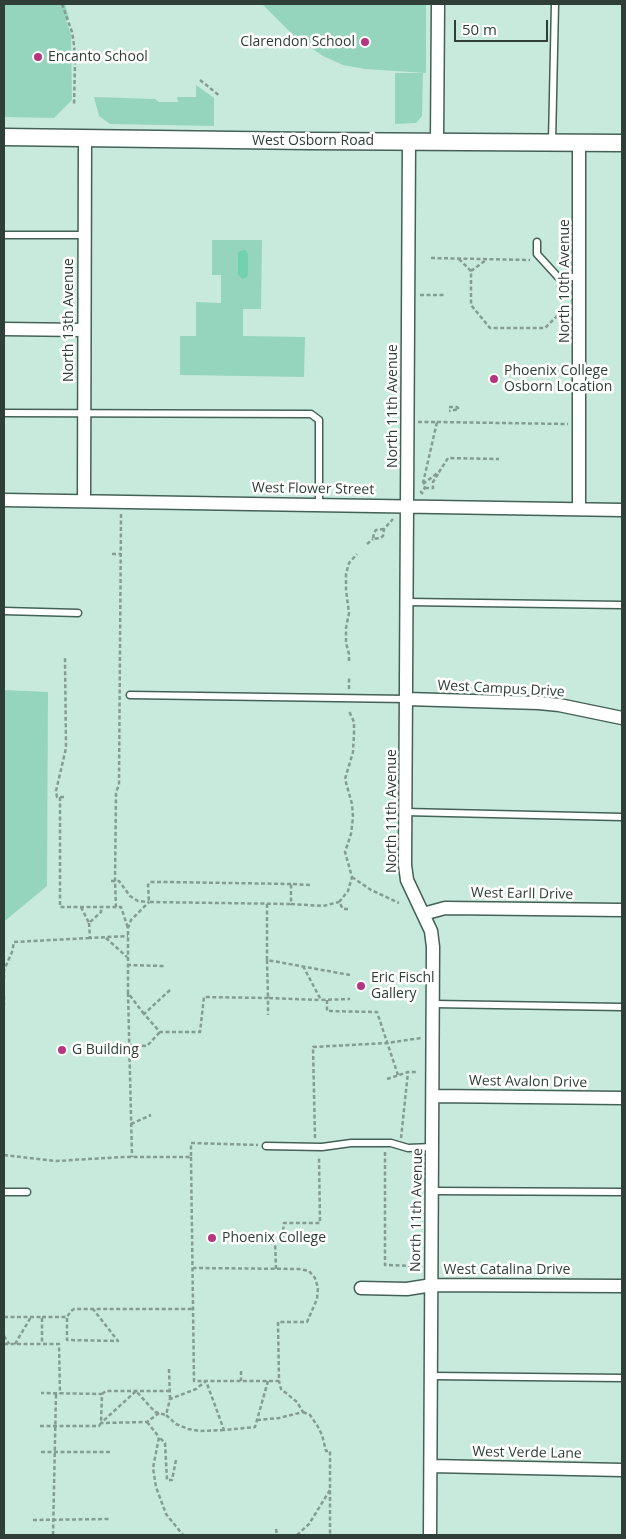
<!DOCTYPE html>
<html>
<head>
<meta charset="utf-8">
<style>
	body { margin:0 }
	#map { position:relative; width:626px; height:1539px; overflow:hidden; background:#c8eadc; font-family:"Open Sans",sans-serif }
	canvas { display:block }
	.frame { position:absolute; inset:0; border:5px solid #303e38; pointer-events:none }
	.scale { position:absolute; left:454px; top:20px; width:94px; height:22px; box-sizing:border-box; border:2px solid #303e38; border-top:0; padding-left:6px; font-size:15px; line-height:18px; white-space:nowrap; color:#303e38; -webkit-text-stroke:4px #fff; paint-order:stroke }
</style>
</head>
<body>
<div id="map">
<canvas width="626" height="1539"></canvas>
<div class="frame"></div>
<div class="scale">50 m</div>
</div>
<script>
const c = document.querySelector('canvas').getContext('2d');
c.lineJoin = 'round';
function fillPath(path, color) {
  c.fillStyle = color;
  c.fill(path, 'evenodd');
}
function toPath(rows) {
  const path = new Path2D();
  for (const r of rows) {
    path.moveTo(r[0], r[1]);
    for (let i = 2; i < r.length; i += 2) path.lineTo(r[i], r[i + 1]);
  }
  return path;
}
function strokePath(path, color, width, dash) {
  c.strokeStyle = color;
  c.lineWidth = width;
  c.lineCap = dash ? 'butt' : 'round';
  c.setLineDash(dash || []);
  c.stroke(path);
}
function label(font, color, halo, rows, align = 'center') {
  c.font = font + ' "Open Sans",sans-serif';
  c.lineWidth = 5;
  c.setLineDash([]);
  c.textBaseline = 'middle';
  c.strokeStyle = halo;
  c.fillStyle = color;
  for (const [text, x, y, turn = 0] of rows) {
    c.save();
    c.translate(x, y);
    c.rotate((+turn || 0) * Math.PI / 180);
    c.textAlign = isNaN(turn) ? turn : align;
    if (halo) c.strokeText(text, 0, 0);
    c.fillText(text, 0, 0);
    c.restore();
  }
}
fillPath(toPath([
	[4,4,65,4,69,19,66,20,71,35,72,100,54,118,4,117],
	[262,4,426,4,426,73,365,69,343,65,323,56,294,36],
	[395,73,423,73,422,116,416,123,395,124],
	[196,85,214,98,214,126,110,124,99,116,94,97,155,99,159,102,178,102,177,97,196,97],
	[212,240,262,240,261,309,243,309,243,336,305,337,304,377,180,375,180,336,196,336,196,302,221,303,221,275,212,275],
	[4,690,48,692,47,886,6,920,4,920]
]), '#95d5bd');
fillPath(toPath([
	[245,250,248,254,248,274,247,277,242,279,238,274,238,253,240,251]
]), '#72d1af');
const service = toPath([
	[552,142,555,4],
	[4,235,85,235],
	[537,242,537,254,558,277,580,277],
	[4,413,311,414,319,420,319,504],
	[408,602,622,605],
	[4,611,78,613],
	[130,695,407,699],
	[405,812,622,817],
	[434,1004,622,1007],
	[266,1146,322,1147,351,1143,391,1143,408,1148,433,1147],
	[432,1191,622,1192],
	[4,1192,27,1192],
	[432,1376,622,1378]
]);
const minor = toPath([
	[409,141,405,865,407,880,431,931,433,947,430,1535],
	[437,141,438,4],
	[579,142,579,509],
	[4,329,84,330],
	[4,500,622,510],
	[84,501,85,138],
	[407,699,539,703,559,705,622,718],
	[423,914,445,908,622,910],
	[433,1096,622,1098],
	[361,1288,407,1289,432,1285,622,1286],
	[431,1466,622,1470]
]);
const tertiary = toPath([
	[4,137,310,141,622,143]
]);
strokePath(service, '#436155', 9);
strokePath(minor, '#436155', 15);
strokePath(tertiary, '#436155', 19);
strokePath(toPath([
	[62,4,72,32,74,45,75,61,74,106],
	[200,80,220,96],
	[431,258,530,260],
	[459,259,471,271,471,305,490,328,545,328,561,312,561,290,557,286],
	[471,271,486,260],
	[420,295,445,295],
	[449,407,457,407,459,409,449,411],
	[418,422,437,422,423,483],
	[437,422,568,424],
	[425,488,433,488,433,482,438,474],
	[423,494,421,492,425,488,423,484,439,472,448,458,499,459],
	[121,514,119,785,116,792,115,881,116,907,121,907,128,928],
	[384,529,376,530,374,533,373,539,380,538,383,536,384,529,393,519],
	[367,544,373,539],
	[112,554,121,554],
	[349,661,349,654,346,643,346,628,349,613,346,590,346,574,349,563,357,554],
	[349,689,349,676],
	[60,797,60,907,116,907],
	[64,797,57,797,56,791,66,748,65,657],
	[352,877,371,890,399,903],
	[111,881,119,881,130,896,138,901,149,902],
	[291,884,167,882,150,882,148,885,149,902,291,904],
	[310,885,291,884,291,904,323,906,339,902],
	[267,904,267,960,350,975],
	[81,907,89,923,101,912,101,908],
	[348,909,343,909,339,902,348,891,352,877,345,852,351,834,353,817,352,804,345,779,353,752,354,734,354,722,349,711],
	[89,923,90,938,128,936],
	[106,938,127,957],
	[267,960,268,998,321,1000],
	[127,965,164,966],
	[303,966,321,1000,350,999],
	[4,979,4,970,12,952,14,942,90,938],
	[170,990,144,1014,160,1032,200,1032,204,997,268,998,268,1015],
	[128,993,132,1157],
	[4,996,4,1005],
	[327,1000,327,1011,377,1012,398,1075],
	[144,1014,128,993,128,928,131,920,149,902],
	[129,1045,147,1046,160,1032],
	[387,1079,408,1072,417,1072],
	[131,1124,151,1115],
	[315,1138,313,1047,387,1043,421,1038],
	[401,1138,408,1072],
	[385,1152,385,1265,418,1266],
	[4,1155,56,1161,123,1157,191,1157,191,1143,258,1145],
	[191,1157,194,1381,279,1381,278,1322,307,1322,317,1299,318,1288,315,1278,309,1271,299,1269,193,1268],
	[276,1269,275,1240,282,1240,284,1223,320,1223,319,1156],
	[4,1317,42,1317,42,1344],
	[42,1317,67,1317,71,1311,74,1309,194,1309],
	[67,1318,67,1340,118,1341,93,1309],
	[4,1336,9,1344],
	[4,1344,59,1344,60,1394],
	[15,1344,31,1317],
	[169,1369,170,1399],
	[241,1371,241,1381],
	[102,1394,106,1391,170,1391],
	[303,1412,310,1415,317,1425,322,1435,326,1451,330,1451,330,1535],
	[159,1413,147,1422,101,1423,136,1391,155,1412,166,1415],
	[257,1420,279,1418,303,1412,297,1402,281,1389,279,1381],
	[147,1422,159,1437],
	[40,1426,99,1426,101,1423,102,1394,41,1393],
	[224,1430,200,1431,188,1429,176,1424,166,1415,170,1399,196,1389,206,1381,224,1430,255,1427,268,1381],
	[41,1452,110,1452],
	[176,1460,172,1480,167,1480,165,1443,159,1437,153,1468,156,1487,166,1514,183,1535],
	[33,1520,109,1519],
	[276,1529,277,1535],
	[53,1535,56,1394],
	[297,1535,309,1524,330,1490]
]), '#849d92', 2.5, [4, 2.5]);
strokePath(service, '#fff', 6);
strokePath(minor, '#fff', 12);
strokePath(tertiary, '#fff', 16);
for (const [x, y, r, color] of [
	[365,42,5,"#b53580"],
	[38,57,5,"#b53580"],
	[494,379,5,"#b53580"],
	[361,986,5,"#b53580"],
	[62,1050,5,"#b53580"],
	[212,1238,5,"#b53580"]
]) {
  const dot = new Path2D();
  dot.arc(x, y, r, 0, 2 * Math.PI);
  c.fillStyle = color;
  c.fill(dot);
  strokePath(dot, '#fff', 2);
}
label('14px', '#303e38', '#fff', [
	["Clarendon School",355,42,"right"],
	["Encanto School",48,57],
	["Phoenix College",504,371],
	["Osborn Location",504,387],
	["Eric Fischl",371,978],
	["Gallery",371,994],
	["G Building",72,1050],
	["Phoenix College",222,1238]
], 'left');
label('14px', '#303e38', '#fff', [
	["West Osborn Road",313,141],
	["North 10th Avenue",565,281,-90],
	["North 13th Avenue",69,320,-90],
	["North 11th Avenue",393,406,-90],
	["West Flower Street",313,489,1],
	["West Campus Drive",501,689,3],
	["North 11th Avenue",392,811,-90],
	["West Earll Drive",522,894,1],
	["West Avalon Drive",528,1082,1],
	["North 11th Avenue",417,1210,-89],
	["West Catalina Drive",507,1270],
	["West Verde Lane",527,1453,1]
]);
</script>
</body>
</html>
